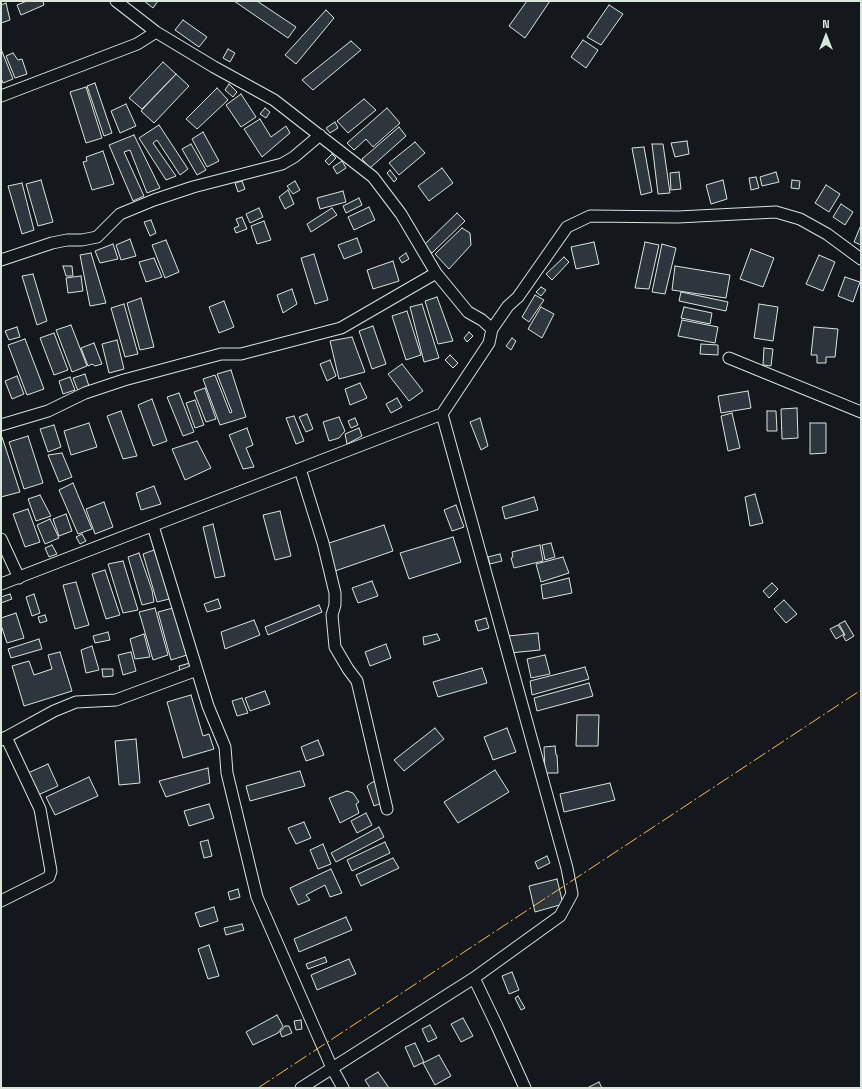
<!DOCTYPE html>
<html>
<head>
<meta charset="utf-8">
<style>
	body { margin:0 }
	#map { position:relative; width:862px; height:1089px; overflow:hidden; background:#14181c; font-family:"Space Grotesk",sans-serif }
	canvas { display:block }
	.frame { position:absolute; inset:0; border:2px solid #d8e6dc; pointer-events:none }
	.north { position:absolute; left:806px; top:16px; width:40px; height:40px; -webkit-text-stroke:3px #14181c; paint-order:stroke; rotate:0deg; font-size:11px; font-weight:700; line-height:16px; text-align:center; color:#d8e6dc }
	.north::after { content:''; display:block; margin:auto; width:14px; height:18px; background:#d8e6dc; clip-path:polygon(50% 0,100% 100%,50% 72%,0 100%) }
</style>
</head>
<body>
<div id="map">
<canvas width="862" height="1089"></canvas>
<div class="frame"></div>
<div class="north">N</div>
</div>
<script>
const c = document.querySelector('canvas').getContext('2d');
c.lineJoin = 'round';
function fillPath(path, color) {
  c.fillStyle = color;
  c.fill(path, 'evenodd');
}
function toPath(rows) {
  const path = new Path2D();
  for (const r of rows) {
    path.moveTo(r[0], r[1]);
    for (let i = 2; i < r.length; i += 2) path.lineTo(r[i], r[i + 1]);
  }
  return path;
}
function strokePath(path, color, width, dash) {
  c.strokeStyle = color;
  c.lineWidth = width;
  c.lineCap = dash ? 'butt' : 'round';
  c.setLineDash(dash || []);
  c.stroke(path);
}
const building = toPath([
	[27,1,43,1,44,5,21,15,17,5,27,1],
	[144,1,158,1,153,8,144,1],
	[234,1,257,1,296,27,288,38,234,1],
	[527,1,550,1,525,38,509,26,527,1],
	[6,3,10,20,1,23,1,5,6,3],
	[609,5,623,14,601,45,587,37,609,5],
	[326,10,334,18,296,64,285,55,326,10],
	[183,20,207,37,199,47,175,30,183,20],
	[583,40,598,50,586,68,571,57,583,40],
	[351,41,361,50,313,90,302,80,351,41],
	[1,49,13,79,3,83,1,78,1,49],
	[228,49,235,53,230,62,223,58,228,49],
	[13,53,18,60,22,59,27,74,15,78,6,56,13,53],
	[163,62,176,74,142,109,129,98,163,62],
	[176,74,189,86,154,123,141,111,176,74],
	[95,83,112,133,104,136,87,86,95,83],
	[229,84,237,92,233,97,225,90,229,84],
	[86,87,102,138,86,143,70,92,86,87],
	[217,88,228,100,197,129,186,119,217,88],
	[241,94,256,117,241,127,226,105,241,94],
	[364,99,376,110,348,133,337,121,364,99],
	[126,104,136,126,120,133,111,111,126,104],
	[265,108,270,112,266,118,260,114,265,108],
	[387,108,400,123,373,147,366,139,354,150,347,143,387,108],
	[260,119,271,137,286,126,290,133,262,157,244,129,260,119],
	[335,122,338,128,330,133,326,128,335,122],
	[159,125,188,169,180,175,157,140,153,143,176,176,166,180,139,138,159,125],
	[399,127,406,136,370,168,362,159,399,127],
	[203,132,219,161,207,167,192,139,203,132],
	[134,135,160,188,147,193,130,150,124,152,144,196,133,201,109,145,134,135],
	[687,141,689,154,675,157,671,143,687,141],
	[415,142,425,153,399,175,389,163,415,142],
	[191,144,206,170,197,175,182,149,191,144],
	[652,144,663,144,670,193,658,194,652,144],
	[644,147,652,192,641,195,632,148,644,147],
	[103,151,114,184,92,190,83,162,87,161,86,157,103,151],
	[332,154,336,158,329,165,325,161,332,154],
	[342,161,346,168,337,174,333,167,342,161],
	[442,168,453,183,429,201,418,186,442,168],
	[390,170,397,179,394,182,387,173,390,170],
	[679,172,681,189,671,190,670,173,679,172],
	[776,172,779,182,762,186,760,177,776,172],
	[756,177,759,188,751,190,749,178,756,177],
	[41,180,53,222,38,226,26,184,41,180],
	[723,180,727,199,711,204,706,185,723,180],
	[792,180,800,181,799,189,791,188,792,180],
	[242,181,245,189,238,192,235,183,242,181],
	[295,181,300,190,293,194,287,186,295,181],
	[22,183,34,230,22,234,8,186,22,183],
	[826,185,840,194,829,212,815,203,826,185],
	[288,190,294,204,285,209,279,197,288,190],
	[343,191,346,202,320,209,317,198,343,191],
	[359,198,362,205,346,213,343,206,359,198],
	[841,204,853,212,845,225,833,217,841,204],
	[369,207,375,220,354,230,348,217,369,207],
	[259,208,263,217,250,223,246,214,259,208],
	[332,208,337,215,311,232,307,224,332,208],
	[457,213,465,221,432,253,424,245,457,213],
	[242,217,247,229,236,233,234,228,239,226,236,219,242,217],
	[151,220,156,233,150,236,144,222,151,220],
	[264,221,271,240,257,244,251,226,264,221],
	[861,225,861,245,854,242,861,225],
	[462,228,470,233,471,245,449,269,435,254,462,228],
	[357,238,362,252,344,259,338,245,357,238],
	[130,239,136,256,121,260,116,245,130,239],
	[166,240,179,272,165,278,152,245,166,240],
	[594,242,599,264,576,269,571,247,594,242],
	[645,242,659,245,649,289,635,288,645,242],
	[113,244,118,259,100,263,95,251,113,244],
	[662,244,676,248,665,294,652,292,662,244],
	[751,249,774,258,763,287,740,279,751,249],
	[91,253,106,303,90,306,80,255,91,253],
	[406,253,409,259,402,263,399,258,406,253],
	[314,254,328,300,315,304,301,258,314,254],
	[819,255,835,262,823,291,806,284,819,255],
	[564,257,569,262,552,280,546,274,564,257],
	[154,258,162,277,146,282,139,262,154,258],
	[393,261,399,281,373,289,367,270,393,261],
	[63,266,72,266,73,276,66,276,63,266],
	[675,266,730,275,726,298,672,290,675,266],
	[33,274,47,321,37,325,22,276,33,274],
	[81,276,83,291,68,293,66,278,81,276],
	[845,277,860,282,853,302,838,296,845,277],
	[541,287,546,290,541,296,536,292,541,287],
	[292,289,297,304,283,313,277,295,292,289],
	[681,292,728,302,726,311,679,301,681,292],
	[535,295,544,300,529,322,522,317,535,295],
	[437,297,453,341,438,344,425,301,437,297],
	[141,298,154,347,140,350,127,303,141,298],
	[224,301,234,327,219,333,209,307,224,301],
	[124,304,138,354,125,357,111,308,124,304],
	[422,304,439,358,424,362,410,307,422,304],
	[759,304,778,307,773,341,754,338,759,304],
	[541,307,554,314,542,338,528,329,541,307],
	[684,307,712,313,710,324,681,318,684,307],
	[407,311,421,355,406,360,392,316,407,311],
	[682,320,718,327,715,343,678,336,682,320],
	[71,325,87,366,72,372,56,330,71,325],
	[373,326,386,364,372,369,359,331,373,326],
	[17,327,20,337,9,340,5,331,17,327],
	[814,327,838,329,835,357,826,357,826,363,817,363,817,355,811,355,814,327],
	[469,332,473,336,467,342,464,338,469,332],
	[54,333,68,370,54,375,40,338,54,333],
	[352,337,365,372,339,379,330,341,352,337],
	[512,338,516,341,511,350,506,346,512,338],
	[25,339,44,389,27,395,8,345,25,339],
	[117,340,124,369,109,373,102,344,117,340],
	[94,343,102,364,95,366,92,364,88,366,81,348,94,343],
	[701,344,718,345,718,355,700,354,701,344],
	[764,348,773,349,771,366,763,365,764,348],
	[450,355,458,363,453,368,445,360,450,355],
	[330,360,336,376,327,381,320,364,330,360],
	[402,364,423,391,409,401,388,374,402,364],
	[231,370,246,417,220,425,203,379,215,375,230,413,232,412,217,374,231,370],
	[85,374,89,386,78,391,73,378,85,374],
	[17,376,24,394,12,399,5,381,17,376],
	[70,377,75,390,63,394,59,381,70,377],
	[360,383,367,398,350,405,345,389,360,383],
	[205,388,216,419,206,422,194,392,205,388],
	[748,391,751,408,721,413,718,396,748,391],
	[179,393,194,432,183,436,167,397,179,393],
	[397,398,402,407,391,413,386,404,397,398],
	[152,399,167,441,153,446,138,405,152,399],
	[195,400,204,425,195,428,186,403,195,400],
	[797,408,798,438,782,439,781,409,797,408],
	[121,411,137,456,123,459,107,416,121,411],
	[767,411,776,411,777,431,767,431,767,411],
	[732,413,740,448,728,451,721,416,732,413],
	[307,414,313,429,306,432,299,417,307,414],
	[294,416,304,441,296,444,286,418,294,416],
	[339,417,345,431,339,438,329,441,323,422,339,417],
	[355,418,358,425,351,428,348,421,355,418],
	[480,418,488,446,481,450,470,422,480,418],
	[89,423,97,447,71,455,64,431,89,423],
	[810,423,826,423,826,453,810,454,810,423],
	[54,425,61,447,48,452,40,429,54,425],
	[247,428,253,445,246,448,254,467,243,469,229,435,247,428],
	[359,428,362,436,347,444,345,434,359,428],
	[28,436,43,483,24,489,9,442,28,436],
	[1,437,2,437,20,492,1,497,1,437],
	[197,441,211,468,185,480,172,449,197,441],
	[62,453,72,477,59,482,48,455,62,453],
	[73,483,92,529,78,534,59,490,73,483],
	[154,486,161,504,141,510,136,493,154,486],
	[755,494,763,523,750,526,745,497,755,494],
	[40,495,51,516,36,521,28,499,40,495],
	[534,497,538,510,505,519,502,507,534,497],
	[104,502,113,527,95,534,86,509,104,502],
	[456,505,464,527,452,531,444,510,456,505],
	[28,509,40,542,25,547,13,514,28,509],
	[280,511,291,556,275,560,263,515,280,511],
	[66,514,72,531,59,536,53,519,66,514],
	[50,519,59,538,45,544,37,525,50,519],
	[213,524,225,576,215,578,203,527,213,524],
	[384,525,393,551,335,571,326,544,384,525],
	[82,534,86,541,80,544,76,537,82,534],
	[453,537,461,562,409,579,400,553,453,537],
	[551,543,555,557,545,560,542,545,551,543],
	[52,545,57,554,49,557,45,548,52,545],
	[540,545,543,561,514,568,511,558,513,557,512,552,540,545],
	[154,550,167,587,169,599,157,602,143,554,154,550],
	[139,553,152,590,154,602,142,605,128,557,139,553],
	[500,554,502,561,490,564,488,557,500,554],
	[563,557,569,573,541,582,536,564,563,557],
	[123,561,138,610,123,613,108,564,123,561],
	[105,570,120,615,106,619,92,574,105,570],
	[569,578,572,593,543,599,541,585,569,578],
	[372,581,378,596,358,603,352,588,372,581],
	[76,582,89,625,75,629,63,585,76,582],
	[772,583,778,589,769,598,763,591,772,583],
	[10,594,12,599,1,603,1,597,10,594],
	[34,594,40,613,32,616,26,597,34,594],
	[218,599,221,608,207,612,204,604,218,599],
	[784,600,797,614,786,623,774,609,784,600],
	[319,605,322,612,268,635,265,627,319,605],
	[155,608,168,655,153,660,139,612,155,608],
	[173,608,187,655,171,660,158,612,173,608],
	[16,613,24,638,7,643,1,625,1,618,16,613],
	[45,615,47,621,40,623,38,617,45,615],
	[486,618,489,628,478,631,475,621,486,618],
	[254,620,260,635,225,649,221,632,254,620],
	[845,621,854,636,846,641,843,636,845,635,839,624,845,621],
	[838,625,844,634,836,639,830,629,838,625],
	[108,632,110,640,95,643,93,636,108,632],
	[538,633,540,650,510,653,508,636,538,633],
	[144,634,150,657,135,659,130,639,144,634],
	[437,634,440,640,424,645,423,637,437,634],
	[39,639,42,649,11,658,8,649,39,639],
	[386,644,391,658,370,666,365,652,386,644],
	[92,646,99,670,86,673,81,650,92,646],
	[60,652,72,691,24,706,12,666,29,661,34,675,52,669,48,655,60,652],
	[131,652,136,671,123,675,118,655,131,652],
	[545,655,550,674,531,678,527,659,545,655],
	[190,663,191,669,180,672,179,666,190,663],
	[585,667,589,679,532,695,530,681,585,667],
	[482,668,487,683,438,697,433,682,482,668],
	[102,669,113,669,113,676,103,677,102,669],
	[589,683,593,696,537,711,534,698,589,683],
	[265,691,270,704,250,711,245,698,265,691],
	[191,695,203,736,209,734,214,749,183,758,167,702,191,695],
	[242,698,248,713,237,716,232,701,242,698],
	[577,715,599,715,598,746,576,746,577,715],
	[435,728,444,739,404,771,394,760,435,728],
	[507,728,516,752,493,760,484,737,507,728],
	[136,739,140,783,119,785,115,741,136,739],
	[318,740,324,755,306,761,301,747,318,740],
	[555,746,556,755,557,755,558,773,545,773,544,747,555,746],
	[48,764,58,786,38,795,28,773,48,764],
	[208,768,210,783,166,797,159,781,208,768],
	[495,770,509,792,458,823,444,802,495,770],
	[300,771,305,786,250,801,246,786,300,771],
	[89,777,98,796,55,815,46,797,89,777],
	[375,781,382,803,374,806,367,786,371,783,375,781],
	[610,783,615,800,564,812,560,794,610,783],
	[347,791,353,793,359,802,356,804,359,813,340,823,329,798,347,791],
	[209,804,214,818,189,826,184,811,209,804],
	[366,813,372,825,357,833,351,821,366,813],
	[304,822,311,838,296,844,288,828,304,822],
	[379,827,384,837,336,862,331,853,379,827],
	[208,840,212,856,204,858,200,842,208,840],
	[385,842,390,853,352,871,347,860,385,842],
	[323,844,331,864,318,869,310,850,323,844],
	[547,856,550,863,538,869,535,862,547,856],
	[393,858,399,868,361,886,356,875,393,858],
	[331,869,342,893,330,897,325,885,306,895,310,900,298,905,290,888,331,869],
	[557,879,563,904,535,912,529,886,557,879],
	[238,889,240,897,230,900,228,892,238,889],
	[214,907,218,921,200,927,195,913,214,907],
	[346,917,352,930,299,952,294,939,346,917],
	[242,924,244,930,226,935,224,928,242,924],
	[209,945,219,976,208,979,198,949,209,945],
	[325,957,327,962,308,969,306,964,325,957],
	[349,959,356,974,317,990,311,975,349,959],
	[512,972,519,990,509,994,502,976,512,972],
	[518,996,525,1008,521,1010,515,998,518,996],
	[277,1015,283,1026,278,1033,253,1045,246,1032,277,1015],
	[463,1018,473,1036,461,1042,451,1024,463,1018],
	[301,1020,302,1029,296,1030,294,1021,301,1020],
	[430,1025,437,1038,428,1042,422,1029,430,1025],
	[285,1026,289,1026,292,1033,282,1037,280,1032,285,1026],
	[415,1043,424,1062,414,1067,405,1047,415,1043],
	[439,1055,451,1076,435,1085,423,1063,439,1055],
	[378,1072,389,1088,370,1088,365,1080,378,1072],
	[599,1082,602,1088,587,1088,599,1082]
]);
fillPath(building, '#2c363c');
strokePath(building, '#d8e6dc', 1);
const street = toPath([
	[116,1,156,32,214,67,274,100,373,177,401,214,436,273,468,312,482,320,492,329,508,306,518,297,567,227,590,216,678,217,776,212,800,219,827,234,861,259],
	[1,96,137,44,156,32],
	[1,260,52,243,67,240,82,240,97,237,120,214,154,200,193,187,282,164,294,157,320,135],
	[729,358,861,412],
	[1,425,48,411,85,393,124,380,221,354,241,354,341,328,436,273],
	[300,469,323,543,335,593,335,605,332,615,335,647,348,669,357,681,387,809],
	[153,526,208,706,225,747,227,773,257,897,332,1068,343,1088],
	[1,539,19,578],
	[1,584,442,414,489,343,492,329],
	[1,740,54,711,76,702,116,700,197,670],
	[1,901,49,877,51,871,40,809,6,737],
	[474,978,497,1026,525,1088],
	[301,1088,474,978,560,916,572,894,567,868,442,414]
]);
strokePath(street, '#d8e6dc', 13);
strokePath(street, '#14181c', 11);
strokePath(toPath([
	[258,1088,861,690]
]), '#ffb74d', 1, [14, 3, 2, 3]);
</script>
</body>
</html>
